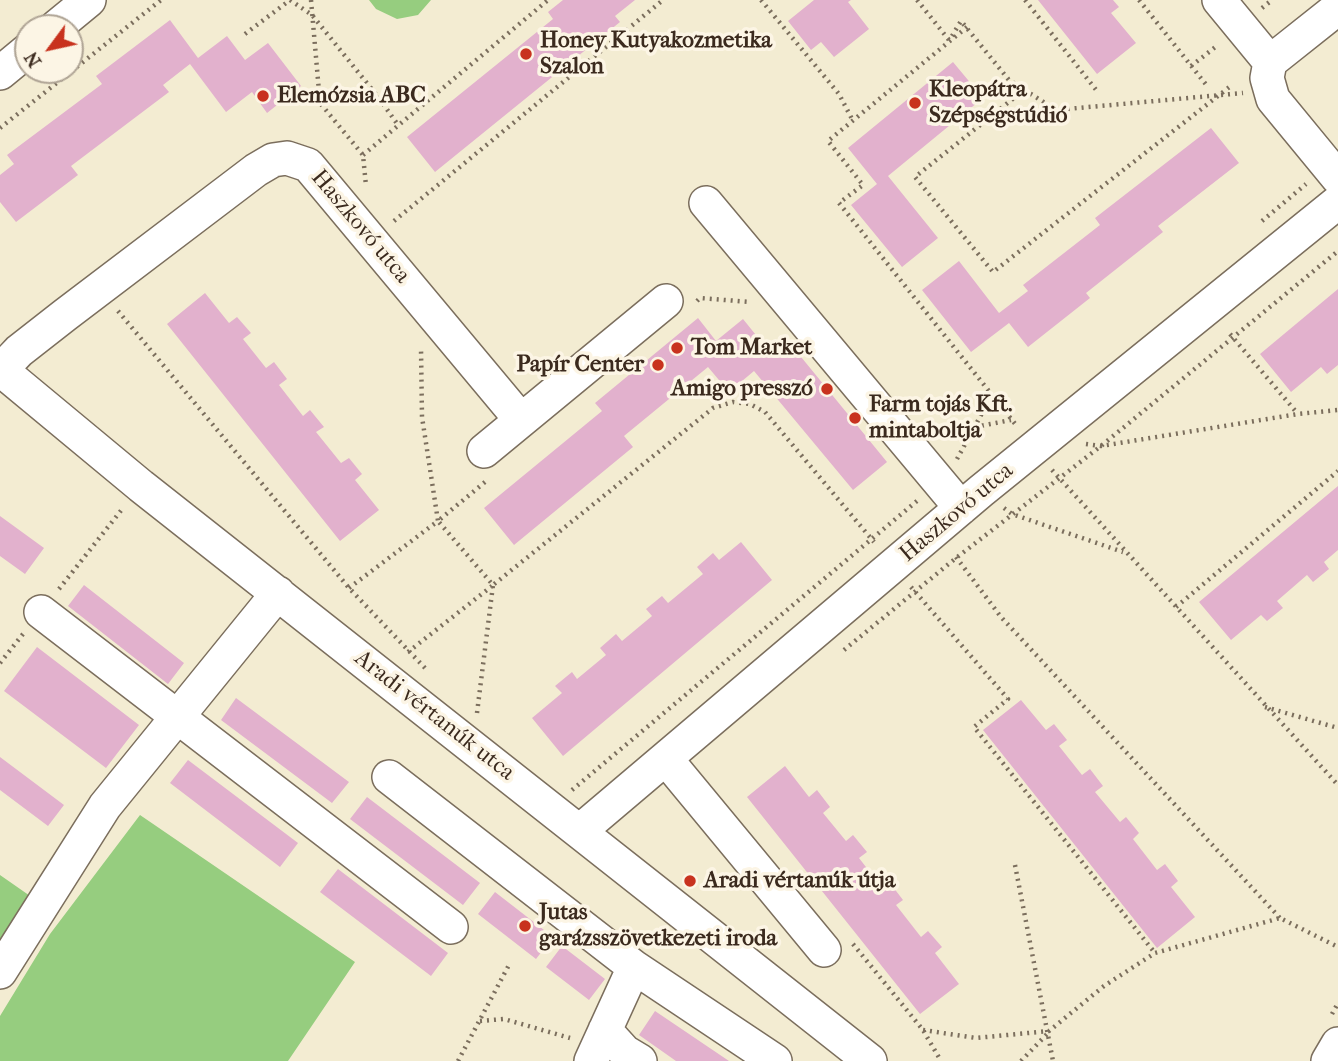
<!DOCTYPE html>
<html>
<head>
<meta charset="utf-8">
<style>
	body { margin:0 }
	#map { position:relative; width:1338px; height:1061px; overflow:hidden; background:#f3ecd2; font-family:"IM FELL French Canon",serif }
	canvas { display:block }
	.north { position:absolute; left:14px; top:14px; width:70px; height:70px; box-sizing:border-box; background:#fcf5e5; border:2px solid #afa495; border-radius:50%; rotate:237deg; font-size:19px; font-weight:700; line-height:28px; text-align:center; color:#3b2a1e }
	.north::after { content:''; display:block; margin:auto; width:24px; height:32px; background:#c8321e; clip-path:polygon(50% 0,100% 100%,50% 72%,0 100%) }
</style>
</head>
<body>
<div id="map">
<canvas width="1338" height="1061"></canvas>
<div class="north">N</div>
</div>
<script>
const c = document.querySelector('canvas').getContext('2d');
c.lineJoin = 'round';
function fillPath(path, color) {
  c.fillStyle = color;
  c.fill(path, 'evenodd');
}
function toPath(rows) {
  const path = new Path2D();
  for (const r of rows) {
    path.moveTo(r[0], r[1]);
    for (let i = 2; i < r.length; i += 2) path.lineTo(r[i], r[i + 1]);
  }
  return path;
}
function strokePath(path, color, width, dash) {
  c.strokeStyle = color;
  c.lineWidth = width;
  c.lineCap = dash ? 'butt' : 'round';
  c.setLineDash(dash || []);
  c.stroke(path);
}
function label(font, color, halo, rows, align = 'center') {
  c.font = font + ' "IM FELL French Canon",serif';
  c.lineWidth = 7;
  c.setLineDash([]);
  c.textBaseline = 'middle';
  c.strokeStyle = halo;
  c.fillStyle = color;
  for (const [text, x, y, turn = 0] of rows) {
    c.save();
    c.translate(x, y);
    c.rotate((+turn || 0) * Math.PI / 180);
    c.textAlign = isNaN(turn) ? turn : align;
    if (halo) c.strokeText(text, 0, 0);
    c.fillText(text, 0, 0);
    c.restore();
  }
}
fillPath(toPath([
	[369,0,431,0,418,15,397,19,376,9],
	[140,815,355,962,288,1061,0,1061,0,1016,50,934],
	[0,875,33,898,0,948]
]), '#96cd7f');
fillPath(toPath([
	[563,0,635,0,615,16,620,22,435,172,407,137,553,19,548,12],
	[814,0,851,0,848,2,869,29,834,57,821,42,811,50,788,21],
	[1038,0,1113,0,1119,7,1111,13,1136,43,1097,74],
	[170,20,198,58,227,36,245,60,268,43,301,86,267,113,252,92,226,112,190,64,163,85,169,92,71,166,78,175,16,222,0,202,0,175,14,164,7,155,102,84,96,76],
	[953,62,983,98,888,176,938,238,902,267,851,205,877,184,848,148],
	[1211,128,1239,163,1158,226,1163,232,1086,293,1090,298,1028,347,1009,323,971,352,922,290,959,261,999,313,1028,291,1023,285,1100,225,1095,218],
	[1338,289,1338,365,1327,374,1321,367,1291,392,1260,354],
	[205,293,229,323,237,317,251,333,243,339,266,368,274,362,287,379,279,385,303,416,310,410,324,427,316,432,341,463,349,458,362,474,355,480,379,510,340,541,167,324],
	[698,318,716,341,743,319,772,355,788,341,887,462,853,490,754,371,729,392,708,367,624,436,633,447,514,545,484,508,602,411,595,403],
	[1338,486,1338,550,1324,562,1329,569,1313,582,1307,575,1277,601,1283,608,1267,621,1261,615,1231,640,1199,602],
	[0,516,44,548,25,574,0,556],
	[741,542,772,580,563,756,532,718,562,693,555,686,572,672,577,679,606,655,600,648,616,634,622,641,652,616,646,609,662,596,668,603,703,574,697,567,713,553,719,560],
	[84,585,184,663,168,684,68,606],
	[37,647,139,725,106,768,4,691],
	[236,698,349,782,332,803,221,720],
	[1021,700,1046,730,1054,724,1067,740,1059,746,1082,775,1090,769,1103,786,1095,792,1120,822,1126,817,1139,833,1133,839,1157,870,1165,864,1178,881,1171,887,1195,917,1157,948,983,730],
	[0,757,64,805,48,826,0,790],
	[188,760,298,843,280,867,170,783],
	[785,766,809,797,817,790,830,807,823,813,846,841,853,835,867,852,859,858,883,889,890,883,903,900,896,905,921,937,928,931,942,947,935,953,959,984,920,1014,747,797],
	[367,797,480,883,463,905,350,819],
	[338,869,448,953,431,976,320,892],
	[495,892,553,937,536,959,478,914],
	[562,946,605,979,589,1000,546,967],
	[655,1011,729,1061,676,1061,639,1035]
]), '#e2b1cd');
const minor = toPath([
	[1219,0,1270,62],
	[1338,8,1270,62,1267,78,1273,99,1338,178],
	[55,28,89,0],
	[0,73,28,50],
	[706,203,961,508],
	[0,369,141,486,870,1061],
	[1,370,19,351,65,315,256,170,273,160,287,158,308,165,521,420],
	[484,451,666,301],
	[41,612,451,927],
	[666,759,824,950],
	[389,777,634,967,591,1061],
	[581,830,981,491,1338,202],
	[634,967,775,1061],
	[0,972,105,806,278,593],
	[605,1030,625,1052,640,1061],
	[1328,1061,1338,1044]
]);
strokePath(minor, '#7b6e5d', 36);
strokePath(toPath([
	[290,0,312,15,379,98,320,103],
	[311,0,320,103,363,155,366,186],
	[761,0,839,94,853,121],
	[917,0,949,40],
	[1025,0,1097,91],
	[1139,0,1208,87],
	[1262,8,1272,0],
	[967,27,828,141,863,185,839,203,1016,425],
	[245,34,290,0],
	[952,36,961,21,1009,80,1056,110,1243,93],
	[1191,66,1218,45],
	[1024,90,915,177,993,272,1232,85],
	[379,98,398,125],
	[0,128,161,0],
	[363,155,548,0],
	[394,221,663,0],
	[1262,221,1306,184],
	[697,301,700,298,750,302],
	[118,311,349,588,425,668],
	[1230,334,1298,414],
	[975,427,1011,420],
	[1086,444,1101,446,1298,414,1338,410],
	[957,459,992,395],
	[1052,470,1338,785],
	[485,482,438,521,493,585,713,408,733,402,750,404,765,412,874,542],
	[1004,508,1012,514,1123,552],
	[956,557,1001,617,1280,918],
	[911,587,1008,699,974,727,1155,953],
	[349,588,438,521,422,417,421,348],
	[59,589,123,508],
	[1176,607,1338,471],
	[844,650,956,558,1101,446,1338,251],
	[408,652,492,586],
	[0,663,23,634],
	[1265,707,1338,728],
	[477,713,493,585],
	[572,790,917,501],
	[1015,865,1053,1061],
	[853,944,923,1030,941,1061],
	[1332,1014,1338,1003],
	[480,1021,504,1019,570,1038],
	[923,1030,976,1038,1049,1031,1104,986,1155,953,1280,918,1338,947],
	[458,1061,510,963],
	[1021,1061,1049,1032]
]), '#7b6e5d', 4.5, [2, 5]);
strokePath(minor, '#fff', 33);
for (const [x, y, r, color] of [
	[526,54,7,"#c8321e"],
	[263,96,7,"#c8321e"],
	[915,103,7,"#c8321e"],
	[677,348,7,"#c8321e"],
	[658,365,7,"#c8321e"],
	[827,389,7,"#c8321e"],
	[855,418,7,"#c8321e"],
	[690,881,7,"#c8321e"],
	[525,926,7,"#c8321e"]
]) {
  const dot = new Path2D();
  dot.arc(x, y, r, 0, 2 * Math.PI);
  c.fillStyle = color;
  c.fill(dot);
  strokePath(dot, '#fcf5e5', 2.5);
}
label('bold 23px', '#3b2a1e', '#fcf5e5', [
	["Honey Kutyakozmetika",540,41],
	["Szalon",540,67],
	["Kleopátra",929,90],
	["Szépségstúdió",929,116],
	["Elemózsia ABC",277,96],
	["Tom Market",691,348],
	["Papír Center",644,365,"right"],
	["Amigo presszó",813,389,"right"],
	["Farm tojás Kft.",869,405],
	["mintaboltja",869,431],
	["Aradi vértanúk útja",704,881],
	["Jutas",539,913],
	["garázsszövetkezeti iroda",539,939]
], 'left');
label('23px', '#3b2a1e', '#fcf5e5', [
	["Haszkovó utca",360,227,50],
	["Haszkovó utca",957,513,-40],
	["Aradi vértanúk utca",434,716,38]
]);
</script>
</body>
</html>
